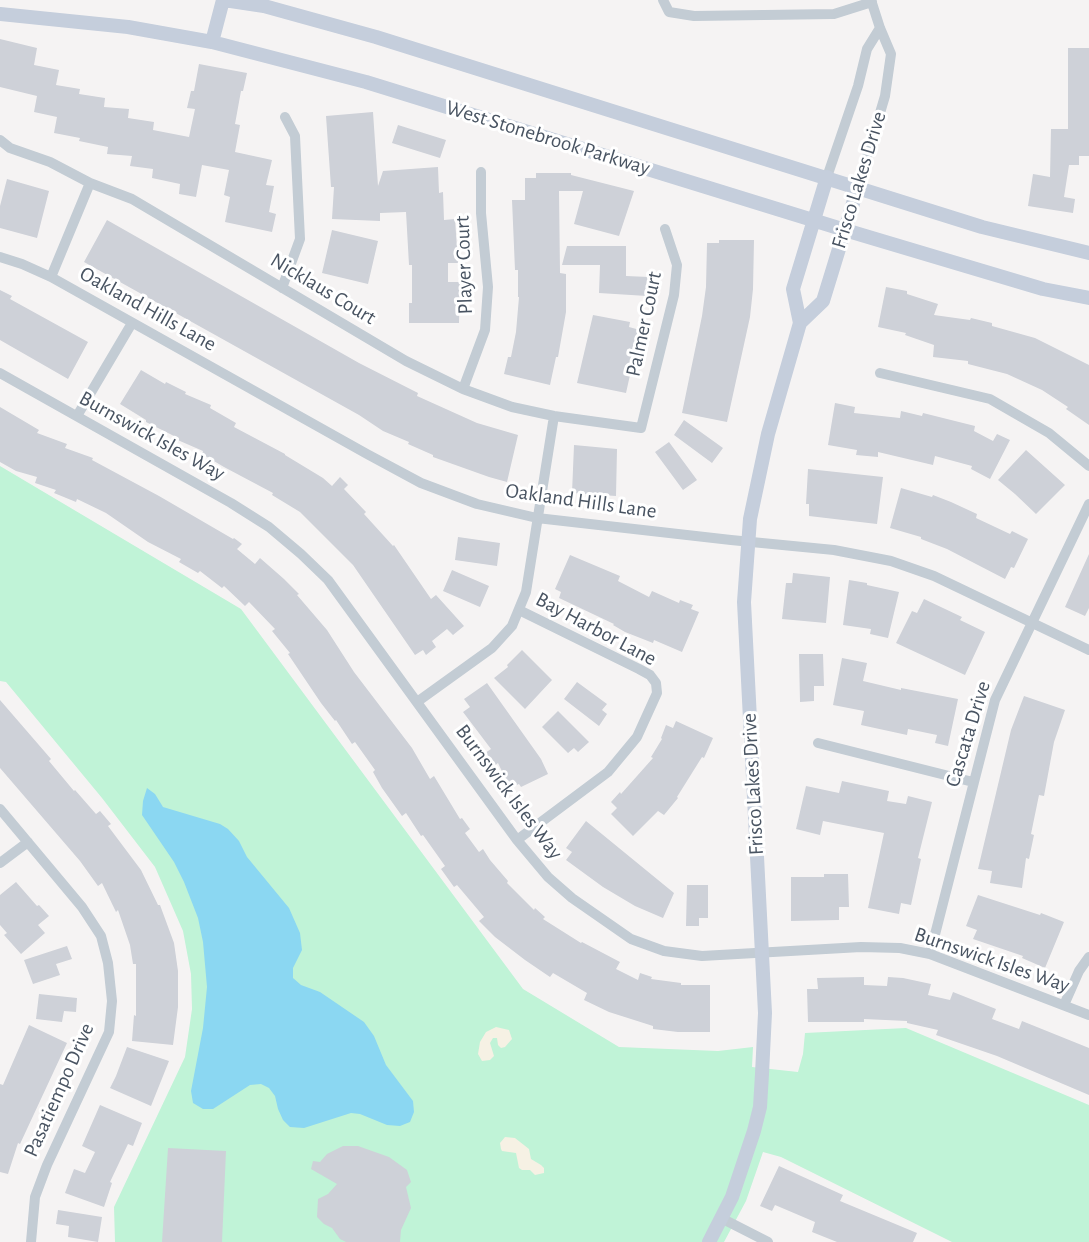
<!DOCTYPE html>
<html>
<head>
<meta charset="utf-8">
<style>
	body { margin:0 }
	canvas { display:block; background:#f5f3f3 }
</style>
</head>
<body>
<canvas width="1089" height="1242"></canvas>
<script>
const c = document.querySelector('canvas').getContext('2d');
c.lineJoin = 'round';
function fillPath(path, color) {
  c.fillStyle = color;
  c.fill(path, 'evenodd');
}
function toPath(rows) {
  const path = new Path2D();
  for (const r of rows) {
    path.moveTo(r[0], r[1]);
    for (let i = 2; i < r.length; i += 2) path.lineTo(r[i], r[i + 1]);
  }
  return path;
}
function strokePath(path, color, width, dash) {
  c.strokeStyle = color;
  c.lineWidth = width;
  c.lineCap = dash ? 'butt' : 'round';
  c.setLineDash(dash || []);
  c.stroke(path);
}
function label(font, color, halo, rows, align = 'center') {
  c.font = font + ' "Alegreya Sans",sans-serif';
  c.lineWidth = 6;
  c.setLineDash([]);
  c.textBaseline = 'middle';
  c.strokeStyle = halo;
  c.fillStyle = color;
  for (const [text, x, y, turn = 0] of rows) {
    c.save();
    c.translate(x, y);
    c.rotate((+turn || 0) * Math.PI / 180);
    c.textAlign = isNaN(turn) ? turn : align;
    if (halo) c.strokeText(text, 0, 0);
    c.fillText(text, 0, 0);
    c.restore();
  }
}
fillPath(toPath([
	[0,466,241,609,523,989,619,1047,718,1051,753,1047,752,1067,798,1072,803,1054,805,1033,906,1028,1089,1105,1089,1242,952,1242,781,1157,763,1152,746,1201,724,1242,115,1242,114,1207,185,1057,192,1009,191,974,183,931,155,867,102,798,6,682,0,681]
]), '#c0f3d7');
fillPath(toPath([
	[496,1027,509,1030,512,1039,505,1047,501,1048,498,1045,497,1038,493,1038,490,1043,494,1056,490,1060,482,1061,478,1054,480,1042,486,1032],
	[505,1137,515,1138,529,1149,531,1159,541,1165,544,1168,544,1173,535,1175,530,1170,522,1170,519,1168,516,1153,502,1151,501,1149,500,1143]
]), '#f6f1e4');
fillPath(toPath([
	[147,788,155,794,163,807,220,824,228,829,239,841,247,857,289,908,300,933,302,950,293,968,293,978,301,985,320,992,364,1022,374,1036,386,1065,413,1101,414,1112,410,1122,400,1126,387,1125,360,1114,351,1113,304,1128,290,1127,283,1120,278,1109,275,1096,269,1088,261,1084,250,1085,213,1109,203,1109,193,1103,191,1091,203,1028,207,987,203,942,198,918,184,882,174,862,142,815,143,801]
]), '#8bd7f2');
fillPath(toPath([
	[0,39,37,48,34,65,59,70,56,85,80,89,79,94,105,98,104,107,129,109,128,118,154,122,153,130,189,137,195,109,187,108,191,91,194,91,199,64,247,73,243,91,241,91,235,124,240,125,235,152,272,160,266,185,274,186,269,212,276,214,272,232,225,222,230,197,224,195,229,170,202,165,196,197,179,194,180,184,152,178,153,169,130,166,132,156,107,154,108,147,79,141,80,138,54,133,57,117,34,112,37,96,0,87],
	[1068,48,1089,48,1089,156,1079,156,1079,165,1069,165,1064,197,1075,199,1073,213,1028,206,1033,174,1050,177,1051,129,1068,129],
	[373,112,378,186,383,171,438,167,439,193,443,192,444,220,455,219,458,263,448,263,448,282,460,282,459,323,409,323,409,303,412,303,412,265,409,265,406,212,380,213,380,221,332,219,334,187,331,187,326,116],
	[398,125,446,140,440,158,392,143],
	[536,173,571,173,571,175,634,191,619,236,574,224,583,191,559,191,560,273,566,274,566,312,558,357,556,357,550,385,504,374,508,357,511,357,516,332,519,297,518,297,518,270,515,270,512,200,525,200,525,178,536,178],
	[7,179,49,191,37,238,0,228,0,206],
	[107,220,359,363,418,393,417,396,477,423,518,435,507,482,489,477,433,457,433,455,408,444,409,442,383,431,359,415,84,262],
	[332,230,378,241,368,284,322,273],
	[719,240,754,240,753,289,750,317,727,422,682,413,702,316,706,287,707,243,719,243],
	[567,246,626,246,626,276,649,277,647,296,599,293,600,265,562,265],
	[886,287,907,291,907,294,938,304,934,315,970,320,971,318,992,323,992,326,1035,338,1089,365,1089,425,1066,409,1068,407,1042,390,1007,374,968,364,968,361,933,357,934,345,905,335,906,333,878,327],
	[0,290,12,296,10,299,88,342,68,379,0,340],
	[593,315,630,322,629,327,640,330,626,393,577,383],
	[141,370,165,384,166,382,186,392,185,394,211,405,210,408,236,423,234,427,285,454,285,455,323,478,332,486,340,477,348,485,344,489,366,512,364,514,393,546,394,545,431,599,436,595,464,626,453,635,447,629,432,641,436,647,426,655,423,650,415,655,353,565,300,512,272,495,273,493,224,467,202,454,203,451,173,438,174,436,146,422,146,420,120,404],
	[835,403,855,407,854,413,900,418,901,411,922,416,923,413,975,426,974,431,993,441,997,434,1010,440,990,479,971,469,972,466,935,456,933,465,878,452,878,457,856,455,857,450,828,445],
	[0,407,39,430,37,433,67,444,65,448,93,458,92,460,159,496,233,539,234,538,242,544,237,549,255,564,260,558,284,579,299,594,297,595,327,630,354,672,412,748,430,779,434,776,460,819,462,818,470,829,465,833,479,852,483,849,490,860,508,881,507,883,534,910,535,908,545,917,543,919,581,943,582,942,620,962,616,969,638,980,640,973,652,977,651,979,681,983,681,985,710,985,710,1032,678,1032,653,1029,653,1026,609,1012,584,1000,587,993,553,973,550,977,525,960,495,937,479,921,484,917,457,885,454,887,441,869,445,866,423,835,421,836,406,813,402,816,382,788,373,772,375,770,355,742,352,744,336,720,335,721,321,703,288,654,290,653,272,631,275,629,249,602,245,606,224,586,222,588,200,571,198,573,179,562,181,559,148,542,106,513,77,499,76,502,54,493,56,490,35,483,37,477,16,471,0,462],
	[684,420,723,448,712,463,674,435],
	[669,442,697,480,683,490,655,452],
	[574,445,617,449,616,496,572,493],
	[1026,450,1065,485,1036,514,1015,494,998,480],
	[808,469,883,477,877,524,809,516,809,504,806,504],
	[901,488,932,497,933,495,951,502,977,514,976,518,1010,534,1012,531,1028,539,1014,568,1011,567,1005,579,947,549,921,539,921,537,890,528],
	[458,537,500,543,497,566,455,560],
	[1089,554,1089,608,1085,616,1065,607],
	[570,555,620,576,618,581,649,597,652,591,679,603,680,600,693,605,691,609,699,612,682,652,654,640,653,643,625,632,613,625,614,624,559,598,561,592,555,589],
	[452,570,489,586,480,607,443,591],
	[793,573,830,577,826,623,782,619,786,583,792,583],
	[849,580,867,583,867,585,899,592,888,638,870,634,871,629,843,625],
	[924,599,962,617,960,620,985,632,965,675,896,643,912,611,917,613],
	[522,650,552,680,525,709,494,678,508,667,507,665],
	[799,654,823,654,824,686,814,686,814,701,800,702],
	[842,658,867,663,863,681,901,690,901,688,958,699,948,746,935,743,937,735,908,729,907,735,861,725,864,711,833,705],
	[577,682,607,704,602,710,607,714,599,726,564,699],
	[487,683,541,759,548,774,521,787,519,784,510,788,498,763,494,766,485,753,491,749,463,712,470,707,464,699],
	[1024,696,1065,710,1054,742,1044,796,1039,795,1031,834,1034,835,1029,859,1026,858,1022,888,990,883,992,871,978,869,1011,730],
	[0,700,51,759,49,761,74,791,75,790,96,814,100,811,111,824,108,826,141,870,158,905,160,905,174,943,178,971,178,1007,173,1045,132,1041,134,1015,136,1016,136,964,133,964,130,945,118,910,116,912,102,883,98,886,80,861,0,768],
	[558,711,589,742,578,752,574,748,568,753,542,727],
	[676,721,713,738,704,758,702,757,677,797,678,798,664,815,658,811,633,836,611,814,617,808,611,802,620,792,621,794,653,758,651,757,662,739,661,738,666,725,673,728],
	[842,781,889,791,887,801,906,804,908,796,932,802,918,858,921,859,911,905,901,903,899,914,868,908,884,833,823,821,820,835,796,829,806,786,839,793],
	[586,821,674,893,663,918,635,906,603,887,566,860,572,852,566,848],
	[824,874,848,874,849,907,839,907,839,920,791,921,791,877,824,877],
	[16,882,37,906,39,905,49,916,38,925,45,933,21,954,4,935,7,933,0,925,0,895],
	[687,885,708,885,708,918,699,918,699,926,686,926],
	[978,895,1040,915,1041,913,1064,922,1045,968,1022,958,1023,956,973,939,977,930,966,926],
	[67,946,72,959,56,964,60,975,33,984,24,960],
	[864,977,864,985,887,986,888,977,903,978,931,984,928,995,950,1000,953,992,996,1009,992,1019,1019,1029,1022,1021,1089,1048,1089,1095,997,1056,936,1035,938,1030,907,1023,907,1021,864,1019,864,1022,808,1022,807,989,818,989,817,978],
	[39,994,77,998,76,1012,64,1011,62,1022,36,1019],
	[29,1025,67,1043,20,1144,18,1143,8,1174,0,1172,0,1084,3,1085],
	[127,1047,169,1061,151,1106,110,1088,116,1076],
	[100,1105,142,1123,133,1146,128,1144,110,1182,112,1183,104,1207,65,1193,74,1169,85,1173,95,1152,82,1146],
	[343,1146,358,1146,389,1157,407,1170,411,1182,406,1187,411,1208,401,1230,400,1242,346,1242,340,1239,332,1228,324,1224,317,1217,318,1199,328,1194,337,1184,311,1169,313,1161,320,1162,327,1154],
	[168,1148,226,1151,222,1242,162,1242],
	[779,1166,843,1195,840,1201,917,1233,913,1242,837,1242,812,1232,815,1222,775,1205,772,1211,760,1206],
	[58,1210,102,1217,98,1242,68,1237,69,1226,56,1224]
]), '#ced1d8');
strokePath(toPath([
	[663,0,669,12,694,16,834,14,872,2],
	[0,140,10,148,50,162,90,183,132,199,406,361,463,389,512,407,554,416,641,428,674,295,677,265,665,229],
	[827,177,858,86,867,49,880,28],
	[858,187,885,96,891,54,880,28,871,0],
	[0,257,22,264,51,277,367,454,421,483,477,504,537,518,731,540,834,550,891,561,934,576,1089,650],
	[51,277,90,183],
	[282,288,300,239,295,136,285,117],
	[0,373,231,503,269,527,301,554,328,580,517,840,548,877,572,898,631,939,664,951,702,956,861,947,900,948,930,954,1089,1015],
	[880,373,990,399,1049,433,1089,466],
	[463,389,485,330,488,287,481,213,481,172],
	[77,416,132,323],
	[417,702,492,648,512,626,526,592,554,416],
	[818,743,973,782],
	[0,809,82,907,101,936,108,963,112,1001,109,1032,47,1165,35,1197,31,1242],
	[517,840,608,772,637,737,657,693,656,683,650,675,639,669,519,610],
	[0,863,28,842],
	[930,954,995,700,1089,504],
	[1064,1005,1079,971,1089,957],
	[721,1218,768,1242]
]), '#c3ccd4', 10);
strokePath(toPath([
	[224,0,264,6,376,37,982,227,1089,253],
	[0,14,128,27,212,42,366,82,845,230,1043,289,1089,298],
	[212,42,223,0],
	[800,323,823,301,858,187],
	[709,1242,732,1197,754,1131,760,1107,762,1074,765,1013,744,602,750,519,768,434,800,323,793,289,827,177]
]), '#c5cedc', 14);
label('21px', '#495462', '#fff', [
	["West Stonebrook Parkway",548,138,17],
	["Frisco Lakes Drive",859,180,-73],
	["Player Court",464,265,-92],
	["Nicklaus Court",323,289,31],
	["Oakland Hills Lane",148,309,29],
	["Palmer Court",644,324,-78],
	["Burnswick Isles Way",152,436,29],
	["Oakland Hills Lane",581,501,8],
	["Bay Harbor Lane",596,629,28],
	["Cascata Drive",968,734,-73],
	["Frisco Lakes Drive",753,784,-93],
	["Burnswick Isles Way",509,792,53],
	["Burnswick Isles Way",992,960,19],
	["Pasatiempo Drive",59,1090,-66]
]);
</script>
</body>
</html>
